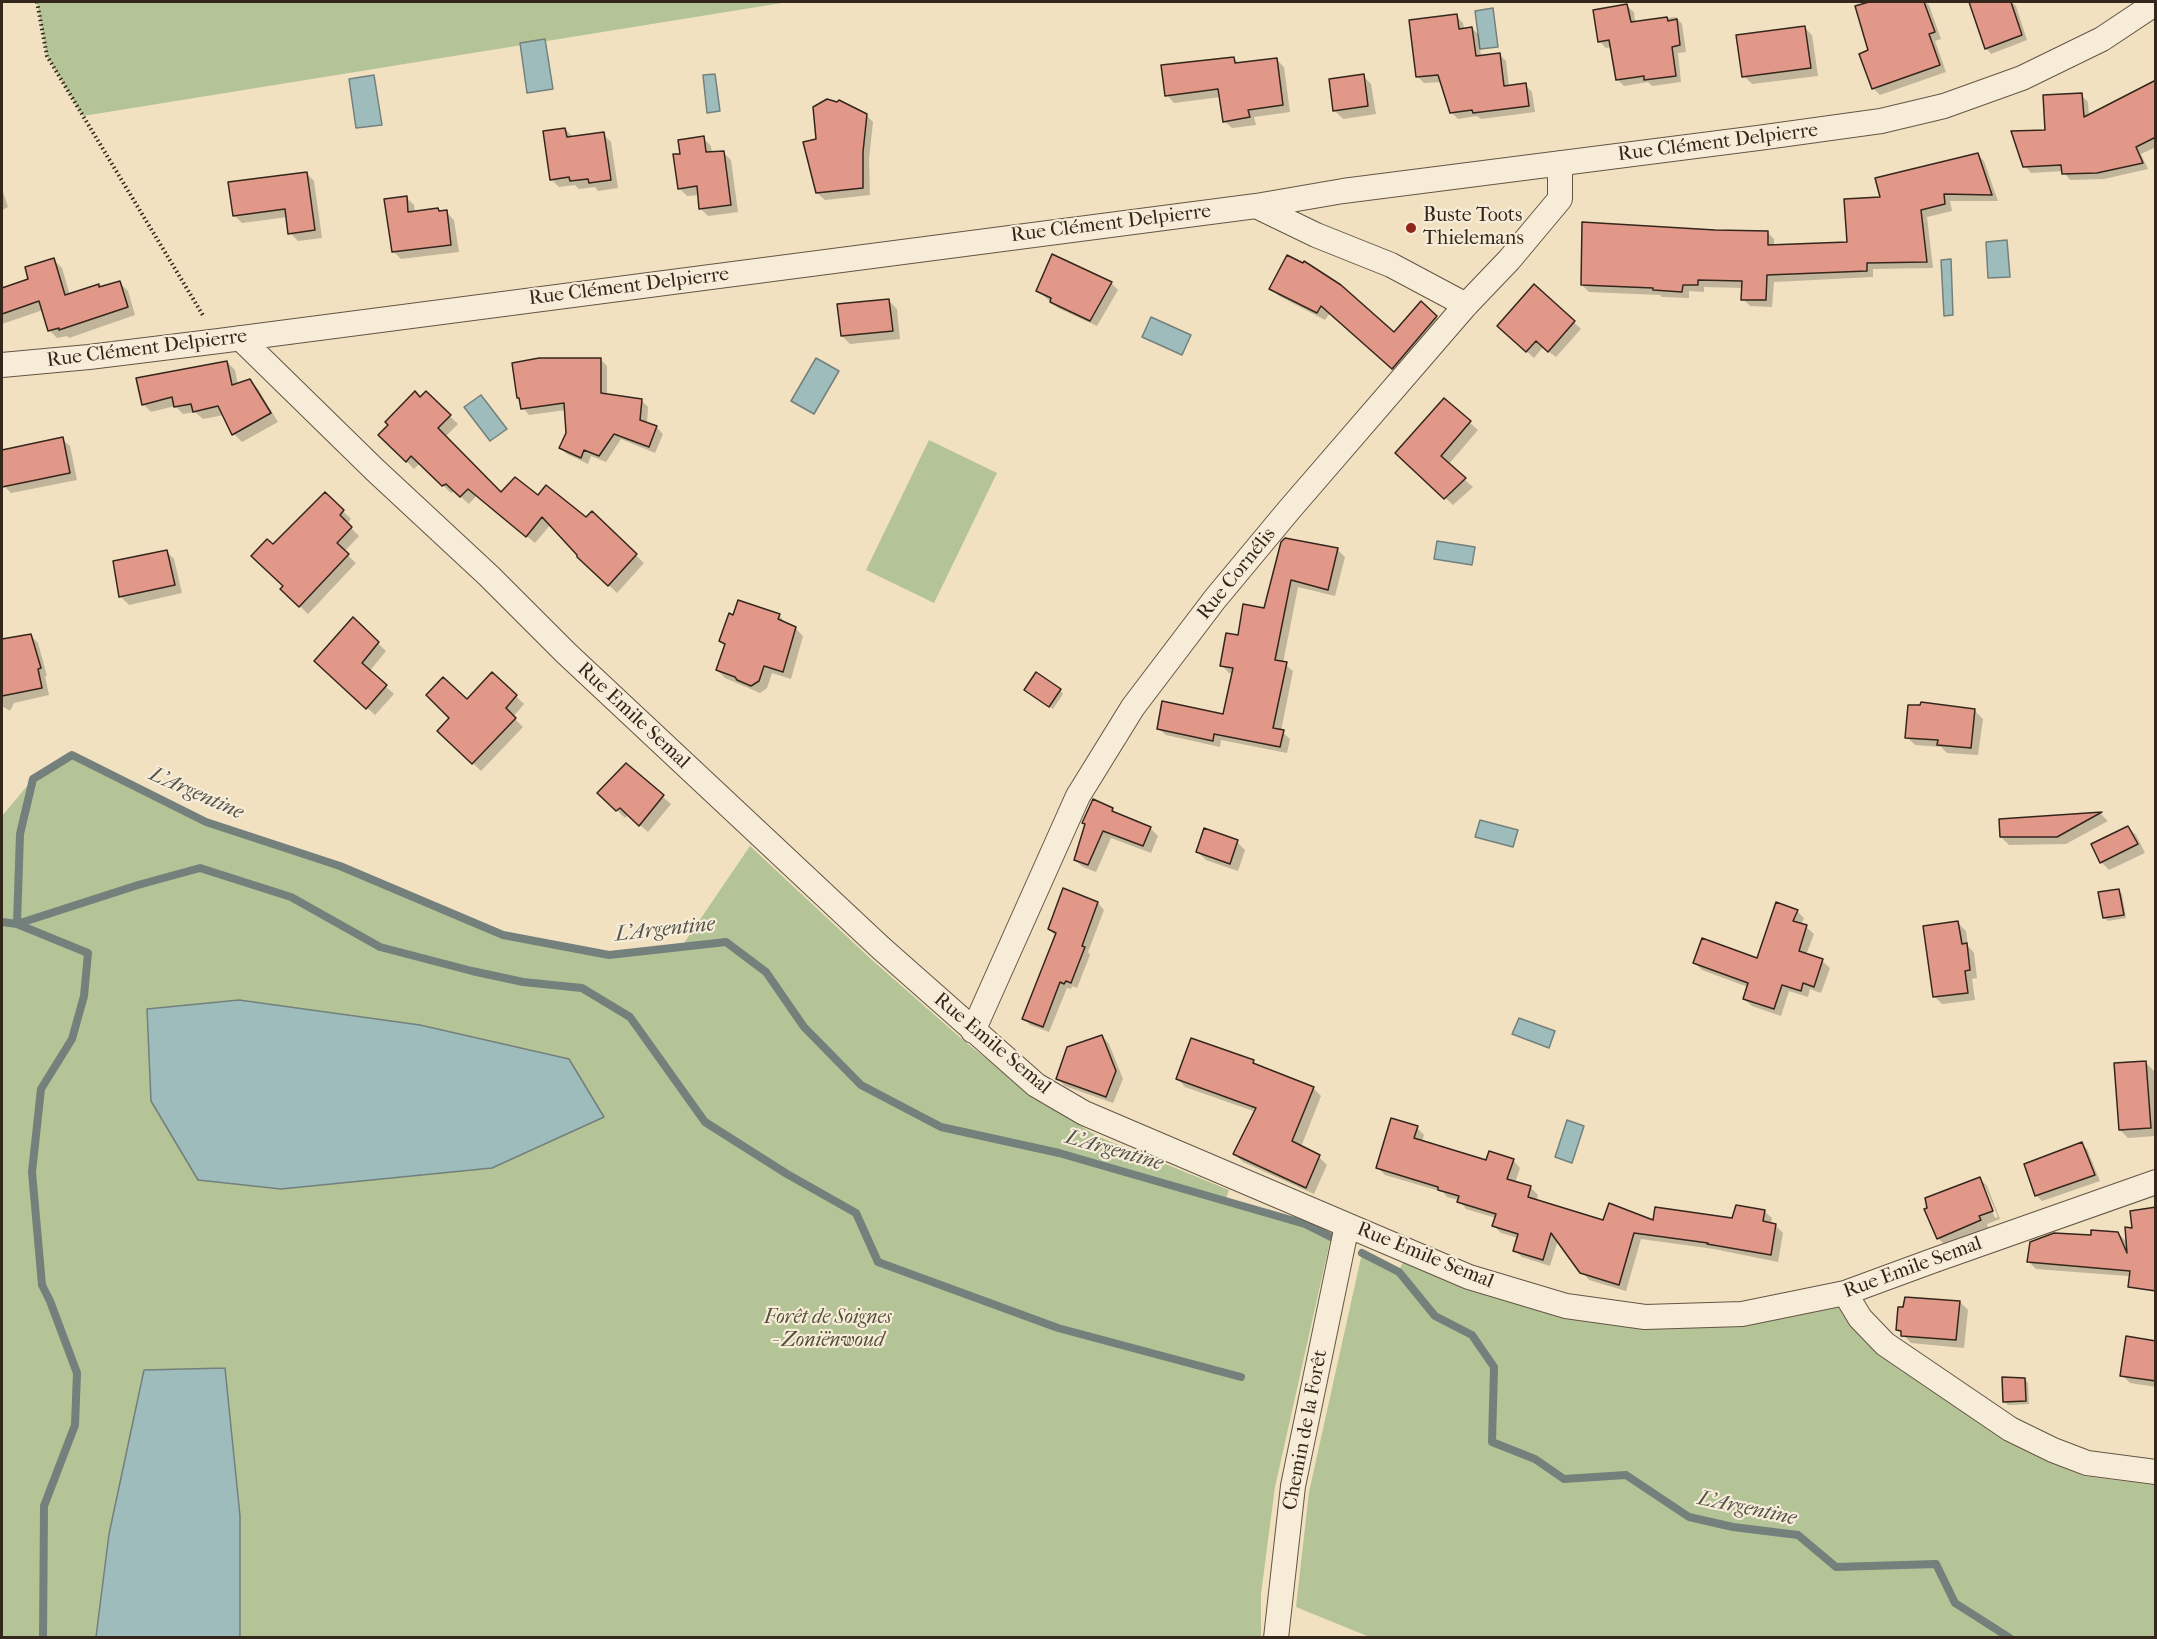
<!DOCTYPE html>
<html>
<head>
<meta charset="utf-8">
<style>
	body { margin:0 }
	#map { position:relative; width:2157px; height:1639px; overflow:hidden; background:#f1e1c1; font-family:"IM FELL French Canon",serif }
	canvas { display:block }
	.frame { position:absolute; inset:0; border:3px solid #35261c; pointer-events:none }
</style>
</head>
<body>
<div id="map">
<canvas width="2157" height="1639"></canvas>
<div class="frame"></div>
</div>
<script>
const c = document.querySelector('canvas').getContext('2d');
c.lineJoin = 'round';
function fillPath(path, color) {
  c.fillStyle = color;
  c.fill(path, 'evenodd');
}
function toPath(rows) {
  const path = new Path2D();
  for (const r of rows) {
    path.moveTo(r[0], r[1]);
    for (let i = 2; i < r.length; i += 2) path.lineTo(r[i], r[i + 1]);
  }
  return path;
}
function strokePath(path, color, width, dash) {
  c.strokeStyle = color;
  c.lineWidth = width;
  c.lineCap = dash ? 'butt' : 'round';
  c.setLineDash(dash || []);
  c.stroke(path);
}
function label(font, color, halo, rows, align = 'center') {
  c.font = font + ' "IM FELL French Canon",serif';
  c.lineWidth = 4.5;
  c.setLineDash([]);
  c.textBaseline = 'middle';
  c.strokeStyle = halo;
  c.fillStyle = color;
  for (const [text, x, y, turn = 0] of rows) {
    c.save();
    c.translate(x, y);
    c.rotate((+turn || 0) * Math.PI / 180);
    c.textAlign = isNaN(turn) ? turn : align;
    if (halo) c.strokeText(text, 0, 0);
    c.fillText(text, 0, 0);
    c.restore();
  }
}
fillPath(toPath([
	[37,2,788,2,83,116,47,56],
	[929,440,997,473,934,603,866,570],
	[72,755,206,822,340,866,503,935,609,955,682,946,750,846,872,960,963,1040,1030,1094,1097,1136,1229,1190,1225,1201,1305,1224,1331,1237,1275,1487,1261,1594,1261,1637,240,1637,240,1515,224,1368,144,1371,109,1534,96,1637,2,1638,2,816,33,779],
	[239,1000,420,1025,569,1059,151,1101,147,1009],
	[1362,1253,1399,1271,1403,1262,1465,1289,1564,1318,1644,1329,1743,1326,1839,1307,1850,1325,1877,1354,2004,1439,2047,1461,2084,1476,2155,1485,2155,1637,1372,1638,1296,1607,1309,1492]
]), '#b4c497');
const water = toPath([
	[1493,8,1498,47,1480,49,1475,11,1493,8],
	[545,39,553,89,527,93,520,43,545,39],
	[715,74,720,111,707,113,703,75,715,74],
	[374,75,382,125,356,128,349,79,374,75],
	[2007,240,2010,277,1988,278,1986,242,2007,240],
	[1951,259,1953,315,1944,316,1941,260,1951,259],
	[1151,317,1191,335,1182,355,1142,337,1151,317],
	[816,358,839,371,814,414,791,401,816,358],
	[481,395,507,429,490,441,464,407,481,395],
	[1437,541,1475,547,1472,565,1434,559,1437,541],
	[1480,820,1518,830,1513,847,1475,837,1480,820],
	[239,1000,420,1025,569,1059,604,1117,492,1168,281,1189,198,1180,151,1101,147,1009,239,1000],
	[1519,1018,1555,1031,1549,1048,1512,1034,1519,1018],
	[1567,1120,1584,1126,1572,1163,1555,1157,1567,1120],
	[225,1368,240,1516,240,1637,96,1637,109,1534,144,1370,225,1368]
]);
fillPath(water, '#9dbcbb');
strokePath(water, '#73807b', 1.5);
fillPath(toPath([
	[1874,2,1925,2,1929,5,1941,39,1935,41,1946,72,1880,95,1873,88,1869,51,1857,7],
	[1971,2,2003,3,2011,2,2016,6,2027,40,1991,54,1986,48],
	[1627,6,1634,12,1635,22,1676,17,1682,24,1686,52,1678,53,1681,82,1652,86,1648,82,1624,86,1617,79,1612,47,1606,48,1599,41],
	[1456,16,1463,23,1464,29,1472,28,1479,35,1481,57,1500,55,1506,61,1509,87,1525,85,1532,92,1535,112,1481,119,1477,116,1458,119,1451,112,1442,82,1424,83,1417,76],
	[1804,27,1812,35,1818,76,1752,84,1744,76],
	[1234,58,1239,64,1276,59,1284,67,1290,112,1254,117,1256,125,1232,128,1224,121,1221,97,1174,103,1167,95],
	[1363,76,1371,84,1376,114,1343,119,1335,111],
	[2156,82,2156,147,2141,154,2148,169,2104,179,2070,180,2063,171,2031,173,2025,166,2081,95,2088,102,2089,116],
	[866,115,873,122,869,160,870,195,825,200,817,193],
	[565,129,574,138,603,134,611,142,618,188,598,191,595,187,579,189,575,185,559,187,551,179],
	[703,138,711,146,712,153,723,152,731,160,738,212,708,216,700,208,699,195,687,196,679,188],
	[1977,154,1984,161,1998,201,1950,201,1952,211,1927,217,1933,268,1873,269,1873,277,1774,282,1772,307,1750,306,1743,299,1743,288,1704,287,1704,292,1689,291,1689,298,1662,297,1660,295,1589,292,1582,285,1715,232,1767,232,1774,239,1774,246,1849,243,1882,198],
	[306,173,314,181,322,238,298,241,290,233,288,217,242,223,234,215],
	[2,189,8,207,2,210],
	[406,197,414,205,415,213,438,210,441,212,446,212,454,220,459,252,401,259,393,251],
	[1288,257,1394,334,1421,303,1444,325,1400,376,1330,313,1325,320,1279,296,1271,289],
	[54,260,62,268,70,295,98,286,100,288,120,283,128,291,135,315,69,338,67,336,57,338,49,330,43,310,2,324,2,286,34,294],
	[1111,283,1118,290,1097,326,1058,308,1038,291],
	[1534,286,1581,329,1556,357,1543,347,1534,358,1506,333],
	[889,301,897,309,900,339,850,344,842,336],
	[600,359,607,366,607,396,641,400,648,407,647,424,656,427,663,434,655,453,621,439,606,462,591,456,588,464,567,454,560,448,567,433,566,410,529,415,523,408],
	[227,362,235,370,238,385,250,381,258,389,278,422,242,442,234,434,224,415,203,419,195,412,183,414,175,406,151,412,143,404],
	[426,394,458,424,445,437,501,494,538,497,586,519,592,513,644,563,617,593,587,565,551,524,535,543,477,495,469,504,454,491,451,493,420,463,414,469,380,435],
	[1444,400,1478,430,1448,465,1473,487,1453,505,1405,461],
	[62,439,70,446,77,480,11,493,4,486,2,451],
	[325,494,351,519,347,524,359,536,344,552,356,563,308,614,282,589,285,586,273,546],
	[1282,543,1337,549,1345,557,1335,596,1298,587,1283,663,1293,671,1281,731,1290,739,1287,753,1221,740,1220,747,1166,735,1158,728,1225,715,1233,674,1229,673,1222,665,1239,636,1265,610],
	[166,551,174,559,182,593,129,605,121,597,114,562],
	[779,615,786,624,795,628,803,636,791,679,772,673,767,688,760,693,725,678,717,670,726,646,721,640],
	[353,620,386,651,369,672,394,694,375,715,324,669],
	[30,635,38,643,47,676,45,676,49,695,14,703,10,711,2,706,2,641],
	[493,674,524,704,513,717,523,727,481,771,439,731],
	[1060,690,1063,694,1053,709,1030,694],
	[1975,711,1983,719,1978,755,1947,753,1941,747,1915,745,1907,737],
	[626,765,671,804,648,832,628,815,625,818,599,793],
	[1112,809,1119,816,1150,828,1158,836,1151,853,1111,838,1096,872,1083,867,1075,860,1086,825,1083,822],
	[2101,814,2108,821,2066,844,2009,845,2001,837,2000,821],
	[2128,827,2136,835,2145,853,2109,870,2101,862],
	[1237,842,1245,850,1238,871,1206,860,1198,852],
	[1064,890,1098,903,1104,910,1088,952,1090,955,1077,988,1072,986,1071,989,1067,988,1049,1032,1030,1025,1024,1018,1056,936,1049,929],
	[2118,890,2122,894,2126,918,2108,921,2104,918],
	[1797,911,1804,918,1801,925,1806,927,1814,934,1806,955,1822,961,1830,968,1821,993,1810,989,1808,997,1789,991,1781,1016,1752,1006,1744,999,1748,987,1702,970,1695,963,1758,960],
	[1958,923,1966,931,1968,946,1974,953,1977,978,1972,979,1975,1000,1942,1004,1934,996],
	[1102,1036,1109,1044,1123,1079,1113,1103,1065,1086,1058,1079],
	[1253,1062,1258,1067,1313,1088,1321,1096,1301,1147,1319,1157,1327,1165,1314,1194,1243,1162,1235,1154,1256,1112,1185,1087,1178,1079],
	[2146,1063,2154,1071,2156,1136,2128,1138,2120,1130],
	[1417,1128,1424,1135,1422,1142,1487,1162,1513,1160,1520,1168,1515,1183,1531,1188,1538,1195,1536,1201,1604,1222,1734,1220,1764,1211,1772,1218,1771,1224,1775,1225,1783,1233,1778,1262,1714,1249,1641,1239,1626,1291,1589,1280,1558,1240,1550,1266,1522,1257,1514,1250,1518,1238,1501,1233,1494,1226,1496,1218,1466,1209,1459,1200,1447,1197,1443,1192,1385,1175,1378,1168],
	[2081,1144,2087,1149,2100,1181,2042,1201,2036,1195],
	[1979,1178,1987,1186,2000,1219,1987,1224,1988,1228,1946,1246,1938,1238],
	[1982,1186,1985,1186,1998,1217,1995,1218],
	[2134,1230,2154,1278,2036,1269,2029,1262,2093,1236,2118,1233,2128,1243],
	[1960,1302,1968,1310,1964,1348,1911,1343,1898,1329],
	[2156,1342,2156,1387,2130,1383,2122,1375],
	[2025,1379,2028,1383,2029,1404,2008,1405,2004,1401]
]), '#0003');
strokePath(toPath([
	[2,922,17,924,138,885,200,868,291,897,380,947,472,971,523,982,582,988,630,1017,705,1122,787,1174,856,1213,878,1262,1058,1328,1241,1377],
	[1362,1253,1399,1272,1435,1316,1472,1335,1494,1367,1492,1442,1535,1459,1564,1479,1626,1475,1689,1517,1733,1527,1798,1535,1836,1567,1936,1564,1955,1603,2010,1638],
	[43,1638,44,1506,75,1425,77,1373,50,1301,42,1285,32,1172,41,1089,72,1039,84,996,88,953,17,924,20,834,33,779,72,755,206,822,340,866,503,935,609,955,726,942,766,972,804,1027,861,1085,941,1127,1059,1153,1305,1224,1331,1237]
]), '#73807b', 8);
const building = toPath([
	[1869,2,1924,2,1935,32,1929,34,1940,65,1872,89,1859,54,1868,50,1855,6,1869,2],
	[1969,2,2011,2,2022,35,1985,49,1969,2],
	[1627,4,1631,22,1667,17,1668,21,1677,19,1680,45,1672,47,1676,76,1644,80,1644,76,1616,80,1609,40,1598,42,1593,10,1627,4],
	[1457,14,1459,29,1472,27,1476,56,1500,53,1504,86,1526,83,1529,106,1473,113,1472,110,1450,113,1438,75,1416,77,1409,20,1457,14],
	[1805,26,1811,68,1742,77,1736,35,1805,26],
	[1234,57,1235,63,1277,58,1283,105,1248,110,1250,117,1223,122,1218,89,1165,96,1161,65,1234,57],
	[1364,74,1368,106,1333,111,1329,79,1364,74],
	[2156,80,2156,137,2136,147,2143,163,2097,173,2062,174,2061,165,2023,167,2011,131,2045,130,2043,95,2082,93,2084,117,2156,80],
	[827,99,837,102,839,100,867,114,863,152,863,188,816,193,803,142,816,139,813,107,827,99],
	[565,128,567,137,604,132,611,180,589,183,588,179,570,181,569,177,550,180,543,131,565,128],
	[704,136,706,152,724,151,731,205,699,209,697,186,678,189,673,154,680,154,678,140,704,136],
	[1978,153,1992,195,1944,194,1945,204,1921,210,1927,262,1867,263,1867,271,1767,275,1766,300,1741,300,1742,281,1698,280,1698,285,1683,285,1682,292,1653,290,1653,288,1581,285,1582,222,1715,230,1768,231,1768,245,1847,242,1844,199,1880,197,1875,178,1978,153],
	[307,172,315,230,288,234,285,209,233,216,228,182,307,172],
	[407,196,408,212,438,208,439,211,447,210,451,245,392,252,384,199,407,196],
	[1052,254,1112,282,1090,321,1050,302,1051,298,1036,291,1052,254],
	[1287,255,1303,263,1304,261,1341,285,1394,332,1421,301,1437,316,1392,369,1321,306,1317,313,1269,289,1287,255],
	[54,258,65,295,99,284,99,287,120,281,128,307,59,330,59,328,48,331,39,301,2,314,2,288,28,279,25,267,54,258],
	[1534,284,1575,321,1548,352,1536,341,1526,352,1497,326,1534,284],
	[889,299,893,331,841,336,837,304,889,299],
	[539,358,601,358,601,393,642,399,640,420,657,426,649,447,614,434,599,456,584,450,581,458,559,448,566,433,564,403,521,409,519,398,517,398,512,363,539,358],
	[227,361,232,385,250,379,271,413,232,435,218,406,193,412,191,404,174,407,172,397,142,405,136,378,227,361],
	[415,391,420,397,426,391,451,415,438,428,501,492,515,477,538,495,546,485,586,517,592,511,637,554,608,586,577,557,577,555,542,517,526,537,468,489,460,497,446,484,442,486,411,456,406,462,378,435,388,425,385,422,415,391],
	[1444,398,1471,421,1441,456,1466,478,1444,499,1395,453,1444,398],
	[63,437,70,473,2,487,2,450,63,437],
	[325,492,344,510,340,515,352,527,337,543,349,554,299,607,280,589,283,586,251,556,267,539,273,544,325,492],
	[1285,538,1338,548,1328,590,1291,580,1275,660,1287,662,1273,728,1284,730,1280,747,1214,734,1213,741,1157,729,1162,701,1223,714,1233,668,1220,666,1226,633,1238,635,1243,604,1264,608,1281,542,1285,538],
	[167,550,175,585,119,597,113,561,167,550],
	[738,600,780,614,778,619,796,627,783,672,764,666,759,681,751,686,737,680,735,677,716,670,725,644,719,641,729,613,733,615,738,600],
	[353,617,379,642,362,663,387,685,366,709,314,661,353,617],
	[31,634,41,668,38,669,42,688,2,696,2,639,31,634],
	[492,672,517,695,506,708,516,718,472,764,437,731,449,718,426,695,443,677,467,699,492,672],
	[1036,672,1061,689,1049,707,1024,690,1036,672],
	[1921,702,1975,709,1971,748,1937,745,1938,740,1905,738,1908,705,1920,705,1921,702],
	[626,763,664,795,639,826,620,808,616,811,597,793,626,763],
	[1093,799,1113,808,1112,811,1151,827,1143,846,1103,831,1088,865,1074,860,1085,824,1082,823,1093,799],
	[2102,812,2057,837,2000,837,1999,819,2102,812],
	[2128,826,2138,844,2100,863,2091,844,2128,826],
	[1204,828,1238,840,1230,864,1196,852,1204,828],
	[1063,888,1098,902,1082,946,1085,947,1071,983,1066,981,1064,984,1060,982,1043,1027,1022,1019,1056,933,1048,929,1063,888],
	[2119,889,2124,915,2103,918,2098,892,2119,889],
	[1776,902,1798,910,1793,921,1807,925,1799,951,1823,959,1814,987,1803,983,1801,991,1782,985,1774,1009,1743,999,1748,983,1693,963,1702,938,1757,958,1776,902],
	[1958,921,1962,944,1967,943,1970,970,1965,971,1968,993,1933,997,1923,926,1958,921],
	[1102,1035,1116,1071,1106,1097,1056,1079,1067,1047,1102,1035],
	[1191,1038,1254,1060,1253,1063,1314,1087,1292,1141,1320,1155,1306,1188,1233,1154,1256,1108,1176,1079,1191,1038],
	[2146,1061,2151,1128,2119,1130,2114,1063,2146,1061],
	[1391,1118,1418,1126,1414,1138,1486,1160,1489,1151,1514,1159,1507,1179,1531,1186,1528,1197,1603,1220,1609,1203,1653,1220,1655,1207,1732,1218,1736,1205,1765,1210,1763,1221,1776,1224,1771,1255,1707,1244,1708,1243,1634,1233,1619,1285,1580,1273,1551,1233,1543,1260,1513,1251,1518,1234,1492,1226,1496,1214,1457,1202,1459,1196,1438,1190,1438,1187,1376,1168,1391,1118],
	[2082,1142,2095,1175,2035,1196,2024,1164,2082,1142],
	[1980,1177,1993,1211,1979,1216,1981,1220,1937,1239,1924,1209,1927,1208,1925,1198,1980,1177],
	[2156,1207,2156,1291,2128,1287,2130,1271,2027,1262,2030,1242,2054,1233,2091,1235,2091,1230,2118,1232,2127,1253,2125,1227,2132,1228,2130,1211,2156,1207],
	[1905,1297,1960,1301,1956,1340,1901,1336,1901,1331,1896,1330,1898,1307,1903,1307,1905,1297],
	[2126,1336,2156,1341,2156,1381,2120,1376,2126,1336],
	[2002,1377,2025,1378,2026,1401,2003,1402,2002,1377]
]);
fillPath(building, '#e29889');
strokePath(building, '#35261c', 1.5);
const minor = toPath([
	[1256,206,1316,235,1391,265,1466,305],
	[240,338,375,470,489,576,566,653,881,948,1036,1085,1084,1113,1469,1277,1566,1306,1645,1317,1742,1314,1845,1293,1932,1261,2156,1182],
	[2,365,89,357,219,341,1256,206,1343,191,1758,138,1881,121,1944,106,2022,78,2102,39,2156,3],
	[973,1031,1078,796,1133,707,1215,599,1289,510,1466,305,1509,260,1560,199,1560,163],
	[1845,1293,1860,1318,1885,1344,2010,1429,2053,1450,2087,1463,2156,1472],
	[1276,1638,1293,1486,1347,1225]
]);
strokePath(minor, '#645545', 26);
strokePath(toPath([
	[37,2,47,56,204,317]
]), '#35261c', 4, [1.5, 3]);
strokePath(minor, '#f6ecd7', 24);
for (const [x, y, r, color] of [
	[1411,228,6,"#8f2418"]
]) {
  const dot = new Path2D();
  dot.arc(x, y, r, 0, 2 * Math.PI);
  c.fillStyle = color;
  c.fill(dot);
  strokePath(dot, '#f6ecd7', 2);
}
label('20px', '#35261c', '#f6ecd7', [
	["Rue Clément Delpierre",1718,143,-7],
	["Rue Clément Delpierre",1111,224,-7],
	["Rue Clément Delpierre",629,287,-7],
	["Rue Clément Delpierre",147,349,-7],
	["Rue Cornélis",1237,574,-51],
	["Rue Emile Semal",633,716,43],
	["Rue Emile Semal",992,1044,40],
	["Rue Emile Semal",1425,1256,22],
	["Rue Emile Semal",1913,1268,-20],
	["Chemin de la Forêt",1306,1430,-79]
]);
label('20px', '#35261c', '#f6ecd7', [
	["Buste Toots",1423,216],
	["Thielemans",1423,239]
], 'left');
label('italic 20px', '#554e3b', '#f6ecd7', [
	["Forêt de Soignes",828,1318],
	["- Zoniënwoud",828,1341]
]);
label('italic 21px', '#54534c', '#f6ecd7', [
	["L'Argentine",196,794,24],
	["L'Argentine",665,930,-6],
	["L'Argentine",1114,1151,16],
	["L'Argentine",1747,1509,12]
]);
</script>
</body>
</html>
